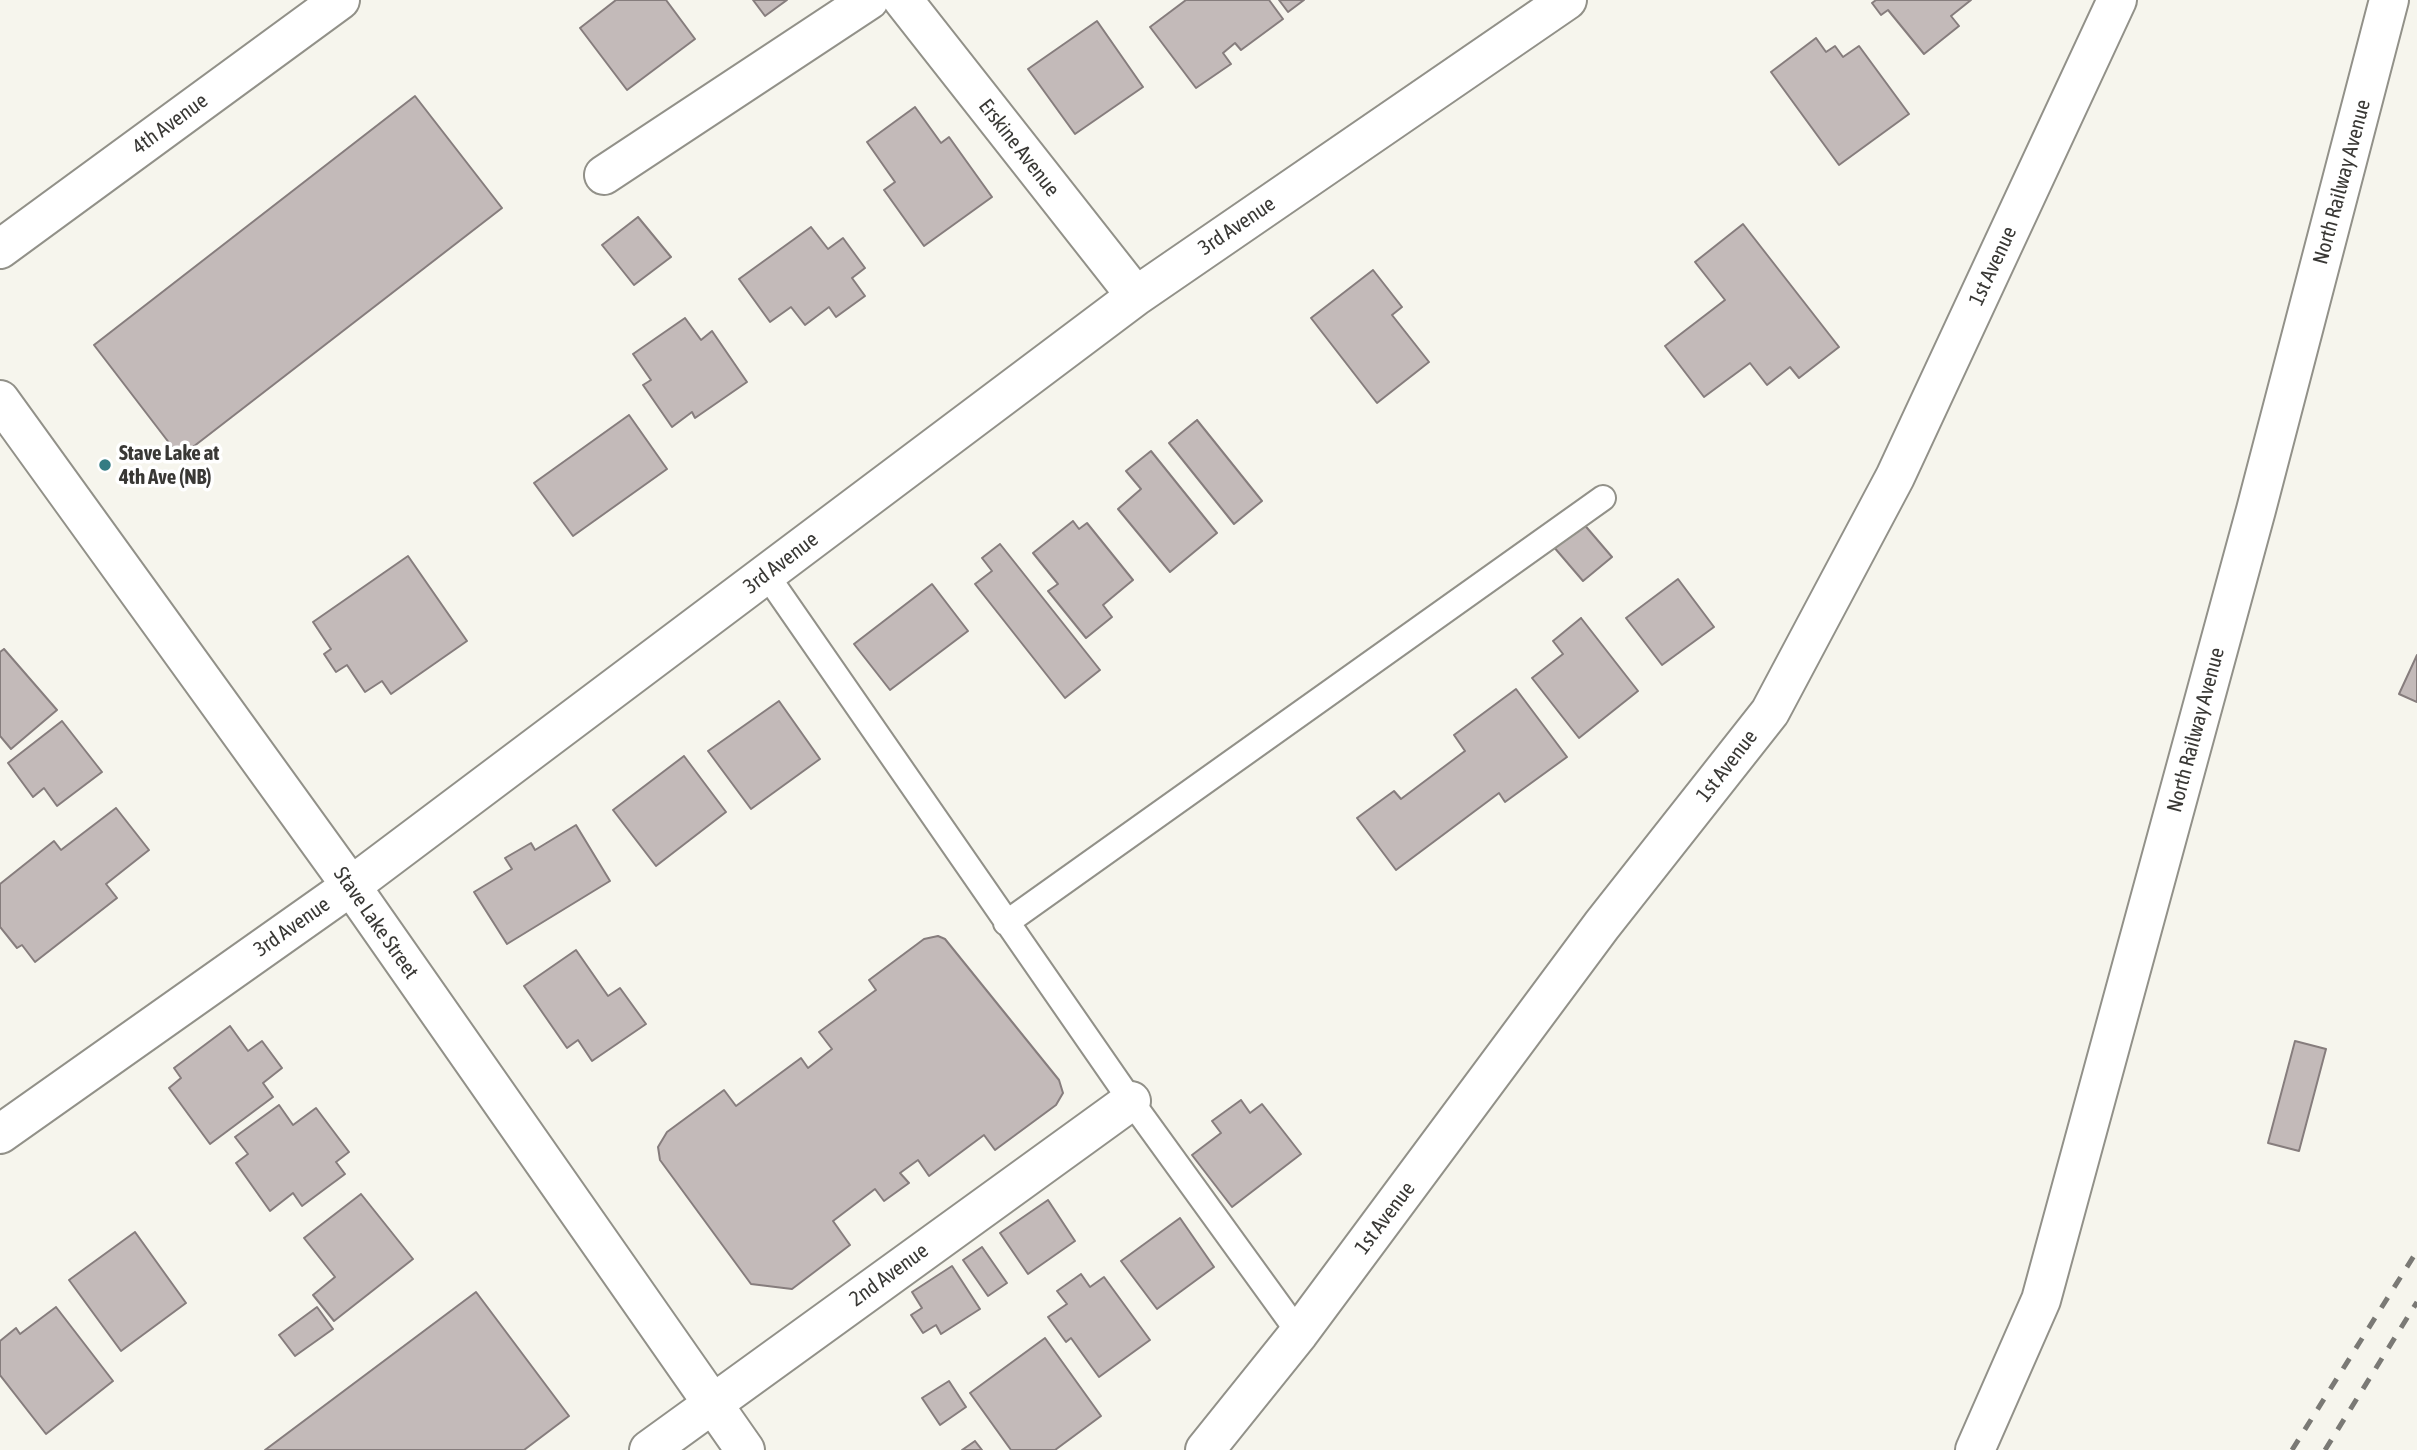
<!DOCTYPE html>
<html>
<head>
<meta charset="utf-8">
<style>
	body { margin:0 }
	canvas { display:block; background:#f6f5ed }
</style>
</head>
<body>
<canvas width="2417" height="1450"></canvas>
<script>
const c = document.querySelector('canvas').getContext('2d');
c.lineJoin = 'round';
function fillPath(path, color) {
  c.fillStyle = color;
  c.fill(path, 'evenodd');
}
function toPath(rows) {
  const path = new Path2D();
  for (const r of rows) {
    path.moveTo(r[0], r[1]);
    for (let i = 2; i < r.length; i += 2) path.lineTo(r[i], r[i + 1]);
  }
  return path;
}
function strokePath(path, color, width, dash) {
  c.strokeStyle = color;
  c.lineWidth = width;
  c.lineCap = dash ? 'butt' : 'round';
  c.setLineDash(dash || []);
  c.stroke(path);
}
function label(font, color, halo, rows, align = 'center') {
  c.font = font + ' "Asap Condensed",sans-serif';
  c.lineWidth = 7;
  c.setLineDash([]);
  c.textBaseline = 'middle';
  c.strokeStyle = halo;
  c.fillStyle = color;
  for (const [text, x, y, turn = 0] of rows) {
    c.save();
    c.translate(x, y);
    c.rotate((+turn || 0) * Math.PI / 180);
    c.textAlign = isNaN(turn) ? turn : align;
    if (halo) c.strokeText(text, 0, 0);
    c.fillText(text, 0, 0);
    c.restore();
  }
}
const building = toPath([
	[616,0,666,0,695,39,627,90,580,28,616,0],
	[753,0,787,0,765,16,753,0],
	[1186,0,1269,0,1283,19,1241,50,1235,43,1223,53,1231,64,1196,88,1150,27,1186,0],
	[1279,0,1304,0,1288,12,1279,0],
	[1876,0,1971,0,1951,16,1959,26,1924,54,1888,10,1881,15,1872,3,1876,0],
	[1097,21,1143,87,1075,134,1028,69,1097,21],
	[1816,38,1826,52,1835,46,1843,57,1859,46,1909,114,1839,165,1771,72,1816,38],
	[415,96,502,208,180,457,94,345,415,96],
	[915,107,941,143,949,137,992,197,924,246,884,190,895,182,867,142,915,107],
	[638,217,671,257,634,285,602,245,638,217],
	[1743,224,1839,347,1799,378,1790,367,1767,385,1750,363,1704,397,1665,346,1725,300,1695,262,1743,224],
	[811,227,828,249,843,238,865,268,852,278,865,296,836,317,829,307,805,325,791,307,770,322,739,279,811,227],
	[1373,270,1402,307,1392,315,1429,362,1377,403,1311,318,1373,270],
	[685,318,701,340,712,331,747,382,695,418,692,412,672,427,643,385,651,380,633,354,685,318],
	[629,415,667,469,573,536,534,483,629,415],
	[1197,420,1262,501,1234,524,1169,443,1197,420],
	[1151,451,1217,533,1170,572,1118,509,1141,489,1126,471,1151,451],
	[1073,521,1079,529,1087,523,1133,580,1103,605,1112,617,1086,638,1048,591,1058,584,1033,553,1073,521],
	[1582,522,1612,557,1583,581,1553,546,1582,522],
	[1000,544,1100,670,1065,698,975,584,992,571,982,558,1000,544],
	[408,556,467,641,391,694,382,681,365,692,347,665,336,672,324,654,331,649,313,622,408,556],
	[1678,579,1714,627,1662,665,1626,618,1678,579],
	[932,584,968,631,890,690,854,644,932,584],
	[1581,618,1638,691,1579,738,1532,678,1563,654,1553,641,1581,618],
	[4,649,57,710,11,749,0,736,0,652,4,649],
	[2417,655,2417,702,2399,694,2417,655],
	[1516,689,1567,757,1505,802,1499,793,1396,870,1357,818,1394,791,1401,799,1465,751,1454,735,1516,689],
	[779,701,820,759,751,809,708,751,779,701],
	[62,721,102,772,57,806,44,788,33,797,8,763,62,721],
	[684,756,726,812,656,866,613,810,684,756],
	[116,808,149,850,106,884,117,898,35,962,22,945,17,948,0,927,0,884,54,841,61,850,116,808],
	[576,825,610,881,507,944,474,892,512,869,505,858,531,843,535,850,576,825],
	[938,936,945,939,1059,1080,1063,1093,1056,1105,995,1150,984,1135,929,1176,918,1160,900,1173,909,1183,884,1201,875,1189,833,1221,850,1245,792,1289,751,1284,660,1160,658,1147,667,1132,724,1090,736,1106,801,1058,808,1068,832,1049,819,1032,876,990,869,980,924,939,938,936],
	[576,950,608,996,620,988,646,1024,592,1061,578,1040,567,1048,524,986,576,950],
	[230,1026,248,1051,262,1041,282,1068,263,1083,273,1097,210,1144,169,1088,181,1078,174,1068,230,1026],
	[2295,1041,2326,1049,2299,1151,2268,1143,2295,1041],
	[1241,1100,1250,1113,1262,1104,1301,1154,1232,1207,1192,1155,1221,1133,1212,1121,1241,1100],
	[279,1105,293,1125,316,1108,349,1152,336,1162,345,1174,302,1206,293,1193,270,1211,236,1163,248,1154,235,1137,279,1105],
	[361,1194,413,1259,334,1321,313,1295,335,1277,304,1238,361,1194],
	[1048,1200,1075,1241,1028,1274,1000,1233,1048,1200],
	[1180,1218,1214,1267,1157,1309,1121,1261,1180,1218],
	[135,1232,186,1303,121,1351,69,1280,135,1232],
	[982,1247,1007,1283,988,1296,963,1260,982,1247],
	[952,1266,980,1309,941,1334,936,1325,923,1333,911,1315,922,1308,912,1292,952,1266],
	[1081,1274,1090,1287,1104,1277,1150,1340,1099,1377,1071,1338,1066,1342,1048,1317,1067,1304,1057,1291,1081,1274],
	[476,1292,569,1416,524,1450,265,1450,476,1292],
	[56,1307,113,1381,46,1434,0,1375,0,1341,16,1328,20,1334,56,1307],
	[317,1307,333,1329,295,1356,279,1335,317,1307],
	[1045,1338,1101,1416,1055,1450,1011,1450,970,1393,1045,1338],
	[949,1381,966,1407,940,1425,922,1398,949,1381],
	[975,1441,982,1450,962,1450,975,1441]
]);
fillPath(building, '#c3bab9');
strokePath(building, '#867d7d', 2);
const lane = toPath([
	[766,574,1131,1101,1299,1333],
	[1006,923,1603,498]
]);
const street = toPath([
	[903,0,1136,296],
	[604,175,869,0],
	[0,249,340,0],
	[0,1134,351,886,1136,296,1567,0],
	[649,1450,1131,1101]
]);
const secondary = toPath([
	[0,400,351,886,745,1450]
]);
const primary = toPath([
	[1205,1450,1299,1333,1602,925,1770,712,1895,477,2117,0],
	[1975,1450,2041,1300,2256,510,2389,0]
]);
strokePath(lane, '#929189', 28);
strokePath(street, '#929189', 42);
strokePath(secondary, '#929189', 42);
strokePath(primary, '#929189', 42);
strokePath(lane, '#fff', 24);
strokePath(street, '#fff', 38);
strokePath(secondary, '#fff', 38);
strokePath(primary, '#fff', 38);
strokePath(toPath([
	[2292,1450,2417,1251],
	[2325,1450,2417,1302]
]), '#7a7975', 5, [12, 12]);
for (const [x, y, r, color] of [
	[105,465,7,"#347c83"]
]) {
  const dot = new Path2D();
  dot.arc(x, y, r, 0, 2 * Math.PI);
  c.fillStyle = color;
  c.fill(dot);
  strokePath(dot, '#fff', 2.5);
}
label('21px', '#393835', '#fff', [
	["4th Avenue",170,124,-36],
	["Erskine Avenue",1019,148,52],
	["North Railway Avenue",2342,182,-75],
	["3rd Avenue",1237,226,-34],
	["1st Avenue",1993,266,-65],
	["3rd Avenue",781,563,-37],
	["North Railway Avenue",2196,730,-75],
	["1st Avenue",1727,766,-52],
	["Stave Lake Street",376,923,55],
	["3rd Avenue",292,927,-35],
	["1st Avenue",1385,1218,-53],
	["2nd Avenue",889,1275,-36]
]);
label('bold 21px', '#393835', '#fff', [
	["Stave Lake at",119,453],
	["4th Ave (NB)",119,477]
], 'left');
</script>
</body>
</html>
